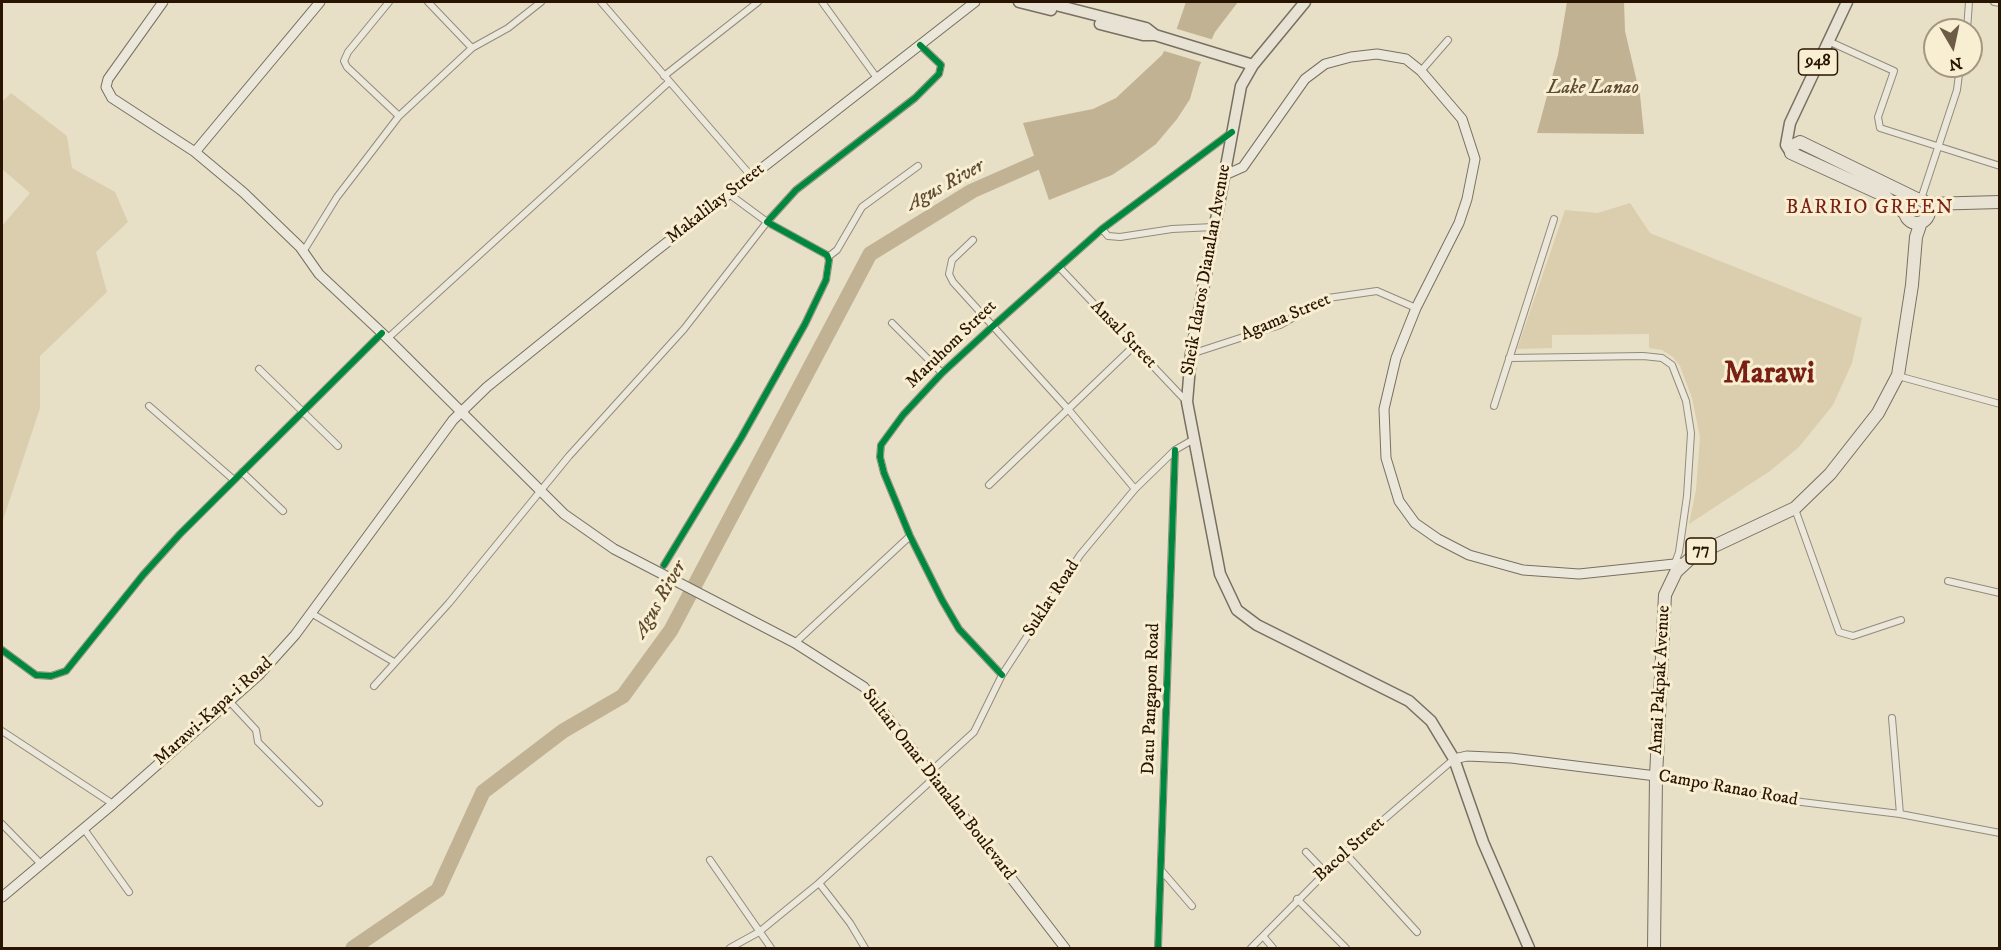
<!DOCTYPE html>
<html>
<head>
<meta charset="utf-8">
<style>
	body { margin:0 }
	#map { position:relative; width:2001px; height:950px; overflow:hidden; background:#e7dfc6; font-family:"IM FELL DW Pica",serif }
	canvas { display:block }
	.frame { position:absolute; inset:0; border:3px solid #291402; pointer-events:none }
	.north { position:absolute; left:1923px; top:18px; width:60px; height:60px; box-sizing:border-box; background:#f8eed2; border:2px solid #a5977f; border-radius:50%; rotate:171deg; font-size:16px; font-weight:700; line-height:24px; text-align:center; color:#291402 }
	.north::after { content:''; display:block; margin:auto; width:21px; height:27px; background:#6c5b47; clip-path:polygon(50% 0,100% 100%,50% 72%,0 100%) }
</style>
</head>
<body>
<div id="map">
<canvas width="2001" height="950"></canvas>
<div class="frame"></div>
<div class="north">N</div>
</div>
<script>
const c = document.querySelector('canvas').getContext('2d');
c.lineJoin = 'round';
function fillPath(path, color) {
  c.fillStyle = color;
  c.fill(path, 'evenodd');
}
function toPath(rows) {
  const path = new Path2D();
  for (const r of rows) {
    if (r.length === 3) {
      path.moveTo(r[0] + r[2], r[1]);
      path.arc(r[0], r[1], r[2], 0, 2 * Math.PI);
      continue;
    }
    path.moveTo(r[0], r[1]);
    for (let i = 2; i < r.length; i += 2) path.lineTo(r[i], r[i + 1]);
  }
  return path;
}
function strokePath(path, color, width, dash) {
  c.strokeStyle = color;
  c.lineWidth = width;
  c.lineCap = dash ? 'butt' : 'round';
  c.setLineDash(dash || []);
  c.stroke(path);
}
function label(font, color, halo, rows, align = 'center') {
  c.font = font + ' "IM FELL DW Pica",serif';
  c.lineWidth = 6;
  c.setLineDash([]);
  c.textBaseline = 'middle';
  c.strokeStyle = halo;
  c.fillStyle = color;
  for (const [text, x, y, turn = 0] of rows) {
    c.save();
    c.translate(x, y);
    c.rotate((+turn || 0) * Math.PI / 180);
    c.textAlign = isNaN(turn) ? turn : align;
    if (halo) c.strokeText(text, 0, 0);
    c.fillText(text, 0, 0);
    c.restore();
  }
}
fillPath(toPath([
	[11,93,67,136,72,168,115,192,128,222,96,252,107,292,40,356,40,408,2,523,2,226,30,193,2,169,2,102],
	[1630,203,1650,233,1862,318,1852,363,1833,405,1799,447,1770,471,1689,524,1696,490,1700,437,1692,398,1680,366,1673,357,1662,350,1649,348,1649,334,1552,335,1552,348,1517,349,1565,210,1598,213]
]), '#dbceae');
fillPath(toPath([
	[1186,2,1238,2,1215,32,1199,67,1190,99,1177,119,1156,144,1133,161,1112,175,1049,200,1023,123,1093,109,1116,98,1162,55,1177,28],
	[1567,2,1624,2,1625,31,1640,95,1644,134,1537,133,1558,55]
]), '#c0b292');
fillPath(toPath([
	[1174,28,1214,40,1204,63,1161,50]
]), '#e7dfc6');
strokePath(toPath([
	[353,948,438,890,483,792,563,731,623,696,671,630,870,254,972,191,1056,154]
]), '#c0b292', 15);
const street = toPath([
	[389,2,348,52,344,61,347,67,399,116],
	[428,2,472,48],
	[601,2,752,177],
	[822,2,877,78],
	[1994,2,2000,3],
	[1967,30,1969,2],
	[1828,41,1894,71,1878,117,1880,128,2000,166],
	[1421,71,1448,40],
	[664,76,758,2],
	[1921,199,1957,90,1960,66],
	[1102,229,1108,236,1120,237,1172,229,1213,227],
	[973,240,952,260,949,274,953,282,1068,409,1135,489],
	[303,252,337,197,399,116,472,48,508,28,541,2],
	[828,257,837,250,862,207,918,166],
	[1059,267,1187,402],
	[892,323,942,373],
	[388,338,669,82],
	[1191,354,1280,325,1328,298,1377,291,1416,308],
	[1509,358,1643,356,1662,358,1672,365,1686,401,1691,433,1687,496,1679,552,1675,563],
	[259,369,338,446],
	[1898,376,2000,404],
	[149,406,234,480],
	[1494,406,1554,219],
	[242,472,283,511],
	[989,485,1134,346],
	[1795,509,1839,632,1853,636,1901,620],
	[664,565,741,438,805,324,826,280,829,260,827,255,767,222,796,190,915,98,939,74,941,65,920,45],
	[1948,581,2000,593],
	[311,613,394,662],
	[795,643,910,536],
	[2,650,36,675,51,676,66,671,143,575,180,534,382,333],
	[1002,675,959,629,942,600,910,536,884,473,880,457,881,445,903,415,942,373,993,326,1102,229,1232,132],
	[374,686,449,603,569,456,684,329,767,222,729,194],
	[230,702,256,730,258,742,319,803],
	[1892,718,1900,814],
	[2,731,113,804],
	[929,773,974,732,1002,675,1080,555,1135,489,1175,450,1194,439],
	[1657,776,1777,799,1900,814,2000,833],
	[2,824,41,864],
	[84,829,129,892],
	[1306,852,1325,872],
	[1345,853,1417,932],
	[710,860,771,948],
	[1161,870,1192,906],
	[819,883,850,923,865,948],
	[1297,899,1346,948],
	[1263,936,1273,948],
	[730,948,759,932,819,883,933,779],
	[1158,948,1175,450],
	[1251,948,1345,853,1454,759]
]);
const secondary = toPath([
	[163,2,108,79,106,87,112,98,195,152,244,193,300,247,319,274,382,333,564,514,614,549,795,643,864,687,1065,948],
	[195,152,320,2],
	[1225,175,1243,167,1305,79,1325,64,1351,57,1377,54,1406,59,1421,71,1462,119,1475,159,1467,199,1459,223,1416,308,1396,358,1384,409,1386,458,1399,501,1415,523,1438,539,1469,555,1523,570,1579,574,1684,563],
	[1454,759,1467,756,1511,758,1656,776],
	[2,897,113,804,258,676,295,635,453,420,487,387,652,254,975,2]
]);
const primary = toPath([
	[1019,2,1051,10],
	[1044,2,1146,28,1155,35,1253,65],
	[1305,2,1253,65,1241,86,1191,354,1187,402,1220,574,1237,610,1257,625,1409,701,1431,721,1454,759,1483,842,1529,948],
	[1100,24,1143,35,1155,35],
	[1791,153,1786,145,1790,123,1847,2]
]);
const highway = toPath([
	[1917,211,12],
	[1927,204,2000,202],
	[1906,214,1883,195,1791,153,1794,145,1800,142,1917,199],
	[1654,948,1656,776,1665,595,1676,572,1693,556,1795,508,1830,474,1878,413,1898,375,1912,285,1916,237,1921,222]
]);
strokePath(street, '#938b7b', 8);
strokePath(secondary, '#777061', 11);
strokePath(primary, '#777061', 13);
strokePath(highway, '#777061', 14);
strokePath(street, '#ebe7da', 6);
strokePath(secondary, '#ebe7da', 9);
strokePath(primary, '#e7e2d4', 10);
strokePath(highway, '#e7e2d4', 12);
strokePath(toPath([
	[664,565,741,438,805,324,826,280,829,260,827,255,767,222,796,190,915,98,939,74,941,65,920,45],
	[2,650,36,675,51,676,66,671,143,575,180,534,382,333],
	[1002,675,959,629,942,600,910,536,884,473,880,457,881,445,903,415,942,373,993,326,1102,229,1232,132],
	[1158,948,1175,450]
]), '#00873e', 6);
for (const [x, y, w] of [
	[1818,62,39],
	[1701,551,30]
]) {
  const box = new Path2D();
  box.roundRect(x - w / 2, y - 13, w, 26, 4.5);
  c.fillStyle = '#f8eed2';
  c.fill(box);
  strokePath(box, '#291402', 1.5);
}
label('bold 16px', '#291402', null, [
	["948",1818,62],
	["77",1701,551]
]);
label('18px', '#291402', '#f8eed2', [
	["Makalilay Street",716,204,-38],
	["Sheik Idaros Dianalan Avenue",1207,270,-80],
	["Agama Street",1286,318,-23],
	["Ansal Street",1123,335,46],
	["Maruhom Street",952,345,-44],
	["Suklat Road",1052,599,-57],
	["Amai Pakpak Avenue",1661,680,-87],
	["Datu Pangapon Road",1152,699,-88],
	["Marawi-Kapa-i Road",214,712,-42],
	["Sultan Omar Dianalan Boulevard",938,785,52],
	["Campo Ranao Road",1728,789,10],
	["Bacol Street",1350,850,-42]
]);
label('italic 20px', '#5f4b32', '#f8eed2', [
	["Lake Lanao",1593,89],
	["Agus River",946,186,-29],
	["Agus River",661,600,-60]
]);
c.letterSpacing = '1.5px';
label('20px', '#7a1f14', '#f8eed2', [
	["BARRIO GREEN",1870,209]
]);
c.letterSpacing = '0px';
label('bold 30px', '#7a1f14', '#f8eed2', [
	["Marawi",1769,376]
]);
</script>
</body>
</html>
